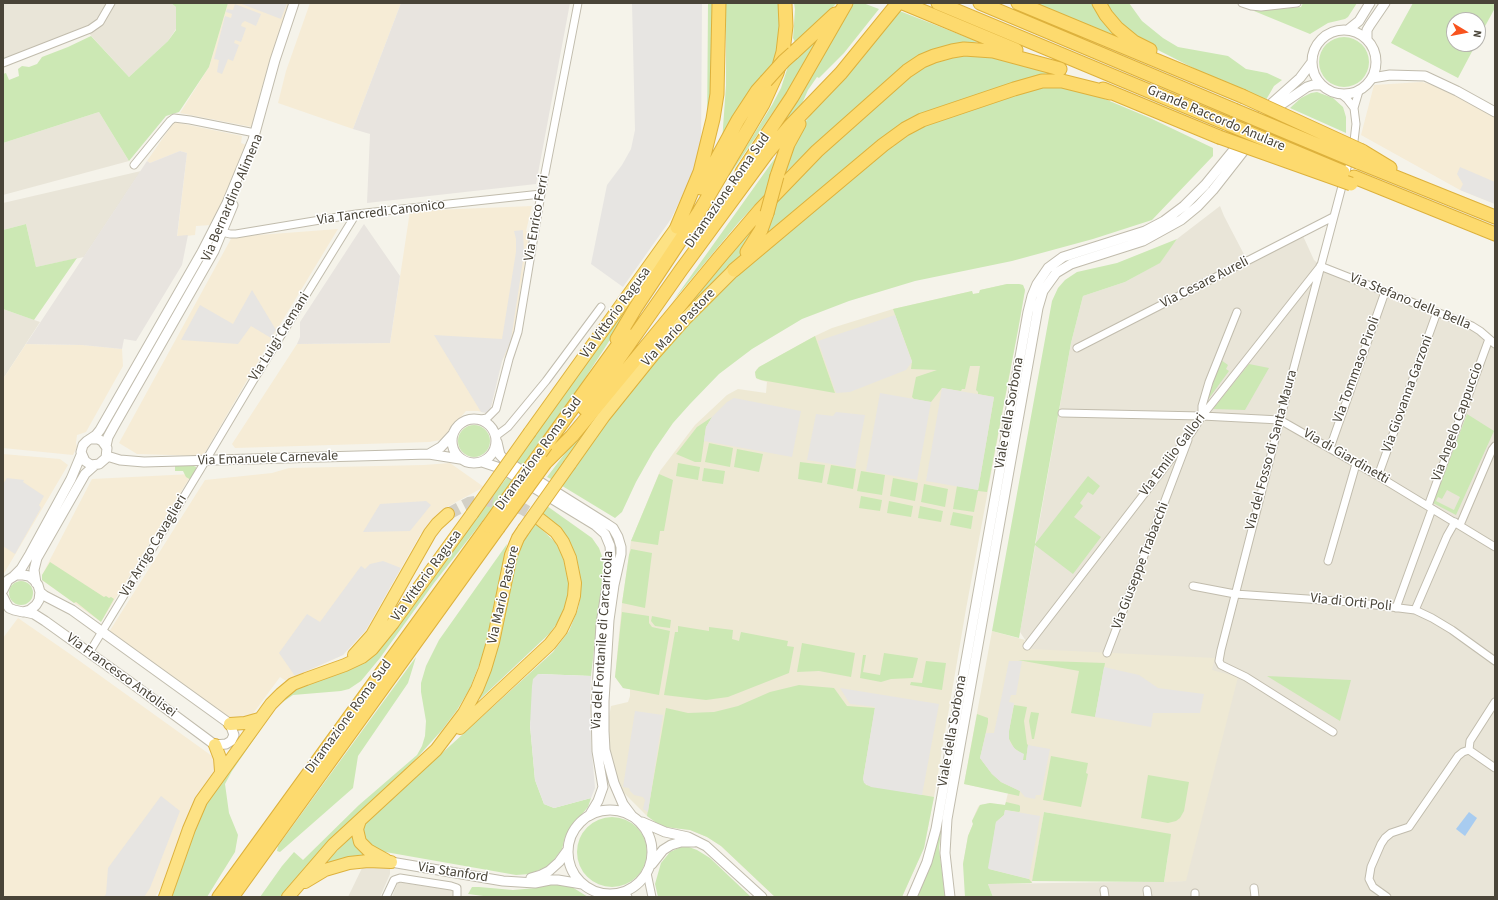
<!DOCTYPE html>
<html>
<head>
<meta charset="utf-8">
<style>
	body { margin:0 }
	#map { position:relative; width:1498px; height:900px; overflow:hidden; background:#f5f3ea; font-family:"Source Sans 3",sans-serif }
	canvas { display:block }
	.frame { position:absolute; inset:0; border:4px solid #494438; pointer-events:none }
	.north { position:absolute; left:1446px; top:12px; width:40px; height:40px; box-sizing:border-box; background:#fff; border:1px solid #b6b4af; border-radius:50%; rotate:100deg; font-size:11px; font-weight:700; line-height:16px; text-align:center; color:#494438 }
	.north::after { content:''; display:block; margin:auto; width:14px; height:18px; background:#f8531e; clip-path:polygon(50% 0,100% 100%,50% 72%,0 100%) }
</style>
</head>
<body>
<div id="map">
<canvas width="1498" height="900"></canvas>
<div class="frame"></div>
<div class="north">N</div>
</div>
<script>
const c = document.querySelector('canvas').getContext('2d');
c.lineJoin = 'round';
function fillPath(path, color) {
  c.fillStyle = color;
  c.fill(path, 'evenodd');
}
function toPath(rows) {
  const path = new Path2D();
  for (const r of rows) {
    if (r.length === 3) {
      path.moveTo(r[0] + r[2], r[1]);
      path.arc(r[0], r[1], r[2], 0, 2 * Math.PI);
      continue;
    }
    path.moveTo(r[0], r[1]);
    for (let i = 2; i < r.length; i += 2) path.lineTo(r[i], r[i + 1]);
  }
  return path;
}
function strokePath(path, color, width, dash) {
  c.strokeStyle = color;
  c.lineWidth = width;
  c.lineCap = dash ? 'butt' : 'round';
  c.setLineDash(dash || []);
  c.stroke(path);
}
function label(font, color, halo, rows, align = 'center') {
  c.font = font + ' "Source Sans 3",sans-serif';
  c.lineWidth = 3;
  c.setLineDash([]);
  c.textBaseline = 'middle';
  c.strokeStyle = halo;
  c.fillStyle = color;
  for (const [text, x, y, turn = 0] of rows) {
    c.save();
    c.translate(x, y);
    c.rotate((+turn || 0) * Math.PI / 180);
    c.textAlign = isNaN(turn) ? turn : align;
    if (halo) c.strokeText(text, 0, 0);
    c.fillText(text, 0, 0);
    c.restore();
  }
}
fillPath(toPath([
	[3,3,171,3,176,7,176,29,168,41,129,77,84,28,3,59],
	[99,112,129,161,3,195,3,143],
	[141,171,84,257,36,267,26,224,3,230,3,203],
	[1220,206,1224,216,1249,264,1303,236,1314,260,1321,266,1480,331,1495,344,1495,897,993,897,988,884,1186,881,1020,632,1071,343,1083,296,1125,282,1159,263,1177,239],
	[3,309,40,322,3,379],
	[363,866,390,868,390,874,380,897,348,897],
	[398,882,456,891,453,897,392,897]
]), '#e9e5d8');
fillPath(toPath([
	[228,3,290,3,261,90,252,127,180,113,209,67],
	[310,3,401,3,353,129,278,103,286,71],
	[1422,82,1447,89,1495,114,1495,204,1460,190,1361,135,1374,85],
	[174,122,242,136,241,143,246,145,236,173,211,225,196,226,195,235,177,237,187,153,180,151,150,163,147,161],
	[532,206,526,231,529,233,513,342,502,361,491,407,486,413,478,411,466,411,441,440,429,442,235,448,232,444,297,344,390,343,410,211],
	[338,229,267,346,203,456,137,454,119,443,232,237],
	[26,344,82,345,122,349,123,366,86,432,77,435,76,443,77,447,73,455,3,448,3,379],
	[3,454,60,459,68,465,3,575],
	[450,463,484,487,447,507,420,535,366,630,343,655,286,681,280,677,249,719,235,722,109,632,205,480,272,473,289,468,424,465],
	[192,474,101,622,42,580,42,575,92,479],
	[18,618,70,654,212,756,215,759,216,769,197,797,166,879,155,897,3,897,3,638]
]), '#f6ecd6');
fillPath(toPath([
	[401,3,570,3,536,184,367,203,370,134,353,129],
	[180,151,187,153,177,236,188,235,182,265,136,341,124,339,122,349,82,345,26,344,147,161,150,163],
	[364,224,400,276,390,343,297,344,300,337,300,322]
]), '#e8e4df');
fillPath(toPath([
	[1007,284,1019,284,1023,285,1025,290,1021,313,966,609,934,797,924,848,902,897,775,897,721,846,707,837,690,830,665,827,658,824,647,816,624,793,616,774,609,749,608,723,611,706,628,702,630,696,630,689,623,688,615,677,622,603,631,541,660,471,695,425,727,395,738,389,766,393,767,382,757,379,755,375,756,370,759,367,815,336,832,328,893,309,972,291,973,294,979,293,980,290],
	[992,631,1025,640,1024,642,1031,649,1215,658,1212,670,1238,677,1186,881,1164,882,1171,835,1044,812,1032,883,988,884,963,864,968,836,973,824,972,821,978,807,980,805,990,803,1005,805,1008,793,964,784]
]), '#eee9d4');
fillPath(toPath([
	[171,3,228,3,209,67,179,112,166,116,129,161,99,112,3,143,3,74,6,73,9,80,19,76,18,69,22,66,29,67,37,64,42,57,68,47,91,36,129,77,168,41,176,30,176,7],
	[708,3,715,3,713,72,707,134],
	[726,3,782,3,778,58,722,142,726,85],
	[794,3,837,3,795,42,793,38,795,9],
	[851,3,863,3,879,9,844,53,819,78,817,77,808,90,801,106,791,116,769,143],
	[1031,3,1095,3,1118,36,1117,39],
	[1104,3,1129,3,1142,21,1163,38,1178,47,1228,56,1246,69,1267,73,1282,80,1274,86,1266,100,1219,81,1152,47,1128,32],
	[1303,3,1357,3,1348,17,1345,19,1328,23,1310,34,1254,11,1301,7],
	[1413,3,1495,3,1495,8,1478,39,1478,20,1454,20,1454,44,1476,44,1458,78,1391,43],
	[897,10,979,42,961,44,903,66,815,144,782,176,796,136,806,121,815,108,861,60],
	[1344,62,25],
	[817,39,793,83,722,186,772,105,781,88,790,60],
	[968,53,1011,60,1049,73,1050,77,923,115,765,237,776,203,823,152,902,80,925,64],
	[769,81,735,146,667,257,617,329,582,383,534,449,510,486,434,583,380,658,361,681,349,689,341,691,293,695,277,706,232,771,225,784,229,813,238,835,235,852,207,897,172,897,203,807,218,783,281,699,300,686,338,672,360,662,379,646,395,628,464,531,509,475,537,431,674,241,705,193,729,146,752,103],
	[1042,87,1081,89,1150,118,1213,148,1213,156,1152,220,1093,239,1012,261,915,281,849,301,802,319,752,349,719,374,690,404,673,423,653,452,636,482,622,512,615,518,559,484,644,373,726,283,879,151,919,126],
	[1317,92,1333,98,1343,107,1346,117,1346,133,1290,108,1301,98,1311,93],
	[780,151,768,191,739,222,673,301],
	[762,215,748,246,740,256,553,480,547,477,615,388],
	[26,224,36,267,77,258,34,320,3,309,3,230],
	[1177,239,1160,263,1125,282,1083,296,1071,343,1035,544,1088,476,1100,486,1093,495,1088,492,1080,503,1083,506,1074,517,1101,537,1073,574,1035,545,1019,638,992,631,1052,301,1058,288,1065,280,1077,272,1117,263],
	[1007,284,1019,284,1023,285,1025,290,1018,330,987,492,978,491,974,512,953,509,957,486,978,490,994,397,978,394,978,392,976,390,980,366,970,366,965,389,962,389,961,391,942,388,931,402,914,399,912,397,916,377,937,370,911,369,912,361,893,309,972,291,973,294,979,293,980,290],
	[815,336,835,393,761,380,756,378,755,372,759,367],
	[1221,360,1228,365,1226,369,1229,371,1207,401],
	[1249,364,1269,368,1245,410,1213,409],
	[1467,414,1494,431,1456,515,1433,503],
	[1447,490,1460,497,1454,510,1436,501,1438,497,1442,499],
	[712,417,706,427,701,462,695,462,676,454,697,427],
	[474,441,16],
	[709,443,733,448,730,467,705,462],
	[737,449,763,454,759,472,734,467],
	[800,462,825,465,822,483,798,479],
	[678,463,700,467,698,480,676,476],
	[175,464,192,465,196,467,197,470,191,480,186,477,183,471,175,471],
	[831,465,856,469,853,489,827,484],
	[704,468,725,471,723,484,702,481],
	[861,471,885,475,882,495,857,491],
	[659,474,673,480,664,531,660,531,658,545,631,541],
	[893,478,918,483,915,501,890,496],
	[924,484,948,489,945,507,921,502],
	[861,496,882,500,880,511,859,508],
	[889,501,913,506,911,517,887,513],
	[547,506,592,538,599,548,604,562,591,676,539,674,530,725,535,780,544,804,554,808,591,798,588,807,571,827,565,837,562,849,550,865,530,874,516,875,374,850,363,837,362,826,553,652,569,631,578,609,580,599,581,591,580,575,575,561,538,516],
	[920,506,943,511,941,522,918,518],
	[953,512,973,516,971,529,950,525],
	[534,522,555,542,565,559,569,581,567,599,565,608,558,622,549,634,479,700,492,668,505,612,511,579,518,551,523,539],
	[507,544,489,633,482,657,470,688,457,710,442,730,405,771,283,897,260,897,282,866,294,852,303,860,359,805,417,755,422,746,425,736,426,721,421,692,421,683,426,666,439,640],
	[631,549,652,553,645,608,622,603,629,555],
	[50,562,104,597,106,596,109,598,111,597,114,599,101,622,76,602,74,603,42,580,42,575],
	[21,593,12],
	[622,612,649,616,649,623,652,627,670,631,659,695,623,688,615,677],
	[652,616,671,620,670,628,655,626,651,621],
	[678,626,709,631,709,627,733,630,732,639,739,641,741,632,788,641,787,646,794,647,789,673,728,697,706,700,664,695,675,632,678,632],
	[802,643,855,653,851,677,819,671,797,672],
	[884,653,918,658,913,678,891,679,881,682,860,678,863,655,866,655,863,672,880,675],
	[416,657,408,683,358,756,353,788,280,852,277,851,278,846],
	[1018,660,1105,663,1095,717,1071,713,1079,671],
	[926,661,946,663,942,690,910,685,911,682,922,683],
	[1267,676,1351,680,1340,721],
	[799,685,834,688,847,706,875,708,863,779,866,785,934,797,924,848,902,897,775,897,721,846,707,837,690,830,665,827,658,824,647,816,666,708,688,713,714,712,738,706,770,692],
	[1014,705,1027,707,1024,721,1027,744,1028,745,1026,760,1023,760,1021,753,1014,748,1009,739,1009,731],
	[1031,712,1039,713,1034,739,1032,739,1029,721],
	[977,714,988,718,988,723,980,758,992,774,1001,782,1020,791,1019,796,964,784],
	[1051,756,1088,763,1086,773,1088,774,1081,807,1043,800],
	[1148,775,1189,782,1184,811,1180,818,1176,821,1168,823,1141,818],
	[1006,802,1019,805,1020,806,1020,811,1019,812,1005,810,1004,815,996,822,989,869,1029,879,1032,883,988,884,993,897,965,897,963,864,968,836,973,824,972,821,980,805,990,803,1005,805],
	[1044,812,1171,834,1164,882,1032,881],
	[612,852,35],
	[943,817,939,848,945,897,916,897,929,870],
	[354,834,371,857,322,865,338,850],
	[681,847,689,847,697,850,710,858,751,897,658,897,655,884,661,863,670,852],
	[553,884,572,887,588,897,491,897,468,894,472,887,479,887,513,890,536,888]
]), '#cce8b4');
fillPath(toPath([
	[239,3,287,3,281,19],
	[632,3,702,3,701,150,696,167,671,219,623,287,591,264,607,185,622,165,631,149,635,130],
	[235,4,261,14,256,26,245,21,242,23,241,26,246,28,241,42,235,40,234,43,239,45,233,61,228,59,222,74,217,72,219,60,214,59,225,16,231,18,232,14,226,12,227,9,233,10],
	[1460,167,1495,182,1495,204,1460,190,1463,184,1457,174],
	[523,230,524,254,511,340,502,361,491,407,489,411,486,413,481,412,434,335,502,339,516,252,516,239,514,231],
	[252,290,276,330,271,338,251,326,238,344,181,340,200,305,233,324],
	[895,315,912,362,906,370,850,392,836,393,818,341],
	[942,388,994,397,978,490,926,481],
	[880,393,931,402,917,480,866,471],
	[734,398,801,411,792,457,704,441,706,427,712,417,727,402],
	[836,412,865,415,855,468,807,460,816,414,833,416],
	[7,478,24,480,23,482,44,496,39,505,41,508,15,554,3,546,3,484],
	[426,501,431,505,410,531,363,532,380,504],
	[383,561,401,568,366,630,343,655,295,676,279,653,307,614,320,622,361,566,365,569,370,564],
	[1009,661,1022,661,1016,695,1011,695,1009,702,1014,703,1009,731,1009,739,1011,744,1016,750,1024,754,1023,760,1026,760,1028,745,1050,749,1041,795,1036,795,1035,799,1025,797,1020,791,1001,782,992,774,980,758,986,733,994,733],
	[1104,667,1139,675,1158,688,1204,694,1200,713,1153,713,1151,727,1095,717],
	[538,674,591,676,590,706,591,742,595,788,591,798,554,808,544,804,535,780,530,725,532,686,533,679],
	[840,688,939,704,922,795,871,787,864,783,863,779,875,707,850,704],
	[635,711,663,715,648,812,643,809,645,800,643,797,634,795,630,791,629,788,623,787],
	[161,796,180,811,150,888,144,897,104,897,106,894,108,868],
	[1005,810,1040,816,1029,879,989,869,988,868,996,822,1004,815]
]), '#e7e5e2');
fillPath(toPath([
	[1469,812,1477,818,1465,836,1456,829]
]), '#a8ccf0');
strokePath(toPath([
	[448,514,469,503,485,500,507,504,523,509,537,517]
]), '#d3d0c6', 12, [12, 6]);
const minor = toPath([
	[1242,3,1251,6,1261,7,1297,3],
	[3,63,90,29,100,22,111,3],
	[1354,108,1359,91],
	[134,165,170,121,174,118,190,120,255,133],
	[222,232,230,234,236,234,356,214,541,194],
	[1320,266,1472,326,1480,331,1495,344],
	[1077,348,1333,217],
	[1062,413,1202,416,1280,420,1378,476,1495,547],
	[1202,416,1202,406,1209,382,1237,312],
	[477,419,481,419,487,418,496,409,509,359,518,332,541,194,578,3],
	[496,436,508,427,546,381,601,307],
	[1330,448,1385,292],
	[1378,476,1437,312],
	[1428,506,1489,339],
	[1460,525,1492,450,1495,446],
	[1328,561,1356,464],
	[1193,586,1235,594,1351,602,1415,610,1432,618,1452,630,1495,661],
	[1396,608,1432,509],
	[1415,610,1447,536,1455,522],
	[1027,646,1191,433,1202,416,1319,268],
	[89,653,200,470,253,381,356,214],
	[1107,653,1188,440],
	[1333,732,1246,677,1221,665,1219,661,1221,650,1280,420,1354,141,1356,124,1354,108,1347,99,1341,94],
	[1469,750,1470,741,1495,702],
	[1469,750,1495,768],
	[647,873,652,897],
	[1254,888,1255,897],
	[1104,890,1105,897],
	[1147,890,1148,897],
	[1195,893,1195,897],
	[614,894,628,897],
	[386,897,394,880,400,878,451,886,457,888,457,897],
	[1387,897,1373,887,1369,879,1371,867,1381,844,1385,838,1391,833,1409,827,1458,756,1463,752,1469,750]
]);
const tertiary = toPath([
	[1349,29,1359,21,1370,3],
	[1344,62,32],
	[1367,39,1367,30,1370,25,1385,3],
	[1372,78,1390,75,1425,76,1457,91,1495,112],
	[474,441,22],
	[90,439,98,439,102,441,107,448,106,458,99,464,91,465,85,461,81,452,83,445,87,441,96,435,100,430,202,252,227,203,253,140,275,60,294,3],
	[497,442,500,455,505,460,607,524,613,528,618,537,621,547,621,554,614,585,609,620,604,701,604,731,605,750,614,783,623,804,632,816],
	[106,446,108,437,114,426,214,251,233,205],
	[429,454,441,447,453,434],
	[107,456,120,460,144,462,429,454,460,459],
	[482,462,503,469,595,525,605,534,610,546,611,560,601,624,596,707,597,751,603,787,598,801,589,816],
	[14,576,21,569,30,554,71,479,81,455],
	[36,583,34,570,37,558,85,474,95,465],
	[3,590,8,580,16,575,23,575,29,576,34,580,38,585,40,592,39,600,36,605,30,610,23,612,14,610,9,608,6,603,3,597],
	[25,612,34,614,45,621,130,682,215,745,226,744,231,741,234,735,230,724,72,610,45,596,40,592],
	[610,852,42],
	[642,822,665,832,688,837,706,846,762,897],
	[391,862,503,881,535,883,550,880,558,880,582,884],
	[652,864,663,850,671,845,681,842,694,842],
	[531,878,541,875,549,871,559,862,567,851],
	[912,897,927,862,936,829,1028,312,1032,296,1037,284,1048,268,1063,257,1145,231,1164,221,1184,206,1205,185,1272,103,1300,78,1312,62],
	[950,897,945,853,947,819,1038,308,1043,291,1056,273,1071,264,1143,241,1181,220,1198,206,1213,190,1271,116,1282,104,1307,87,1313,85,1321,85]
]);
const trunk = toPath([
	[530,432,677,227],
	[570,464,604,416,653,355,685,319,734,270],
	[354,655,372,635,430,533,437,524,448,514],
	[230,724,245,723,259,719],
	[460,728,550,644,561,630,570,611,574,596,575,583,570,558,563,542,556,532,537,517],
	[215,745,220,758,221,771],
	[360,820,357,829,360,842,368,850,386,860],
	[305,882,325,870,349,863,368,861,391,862],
	[165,897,189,829,201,801,271,704,281,694,293,684,306,679,345,665,362,657,372,649,393,623,472,514],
	[288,897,333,845,436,750,464,713,477,689,485,669,493,642,511,555,518,538,524,529]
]);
const motorway = toPath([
	[903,3,1016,50],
	[938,3,1228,124],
	[980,3,1234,110],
	[1018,3,1242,96],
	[1099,3,1106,15,1117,28,1134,42,1150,50],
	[793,53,835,14],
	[1103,89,1219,137],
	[1362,151,1390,168],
	[1358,162,1495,217],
	[742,172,792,97,846,3],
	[777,176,788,144,799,124],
	[1354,177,1495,234],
	[701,188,738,120,757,91,766,81],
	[677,227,700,172,713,119,717,94,719,3],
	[747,252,761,230,767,213],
	[734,270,883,145,905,129,922,120,1014,89,1042,81,1062,81,1110,93],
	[617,339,636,307,699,212,763,104,777,73,783,52,786,26,785,3],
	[584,408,681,270,767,153,790,126,841,73,898,3],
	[546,445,626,334],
	[545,463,572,436,719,258,760,210,817,151,907,71,922,61,934,56,952,51,964,49,993,51,1060,69],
	[219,897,488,526],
	[232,897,498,528]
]);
strokePath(minor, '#c1bcad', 9);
strokePath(tertiary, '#c1bcad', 11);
strokePath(trunk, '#ddb13c', 14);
strokePath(motorway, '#ddb13c', 15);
strokePath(minor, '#fff', 7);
strokePath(tertiary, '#fff', 9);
strokePath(trunk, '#fde284', 12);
strokePath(motorway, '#fdda6e', 13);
const trunkBridge = toPath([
	[472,514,530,432],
	[524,529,570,464]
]);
const motorwayBridge = toPath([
	[766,81,784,61,793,53],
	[1242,96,1362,151],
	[1234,110,1358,162],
	[1228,124,1343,172],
	[1219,137,1351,184],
	[767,213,777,176],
	[488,526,546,445],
	[498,528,545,463]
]);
strokePath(trunkBridge, '#ddb13c', 14, []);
strokePath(motorwayBridge, '#ddb13c', 15, []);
strokePath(trunkBridge, '#fde284', 12);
strokePath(motorwayBridge, '#fdda6e', 13);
label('14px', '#494438', '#fff', [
	["Grande Raccordo Anulare",1216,119,23],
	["Diramazione Roma Sud",728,191,-55],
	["Via Bernardino Alimena",233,198,-67],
	["Via Tancredi Canonico",381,213,-7],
	["Via Enrico Ferri",537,218,-80],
	["Via Cesare Aureli",1205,283,-27],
	["Via Stefano della Bella",1410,302,22],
	["Via Vittorio Ragusa",616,313,-54],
	["Via Mario Pastore",679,328,-47],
	["Via Luigi Cremani",280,337,-58],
	["Via Tommaso Piroli",1357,370,-70],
	["Via Giovanna Garzoni",1408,394,-70],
	["Viale della Sorbona",1010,413,-80],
	["Via Angelo Cappuccio",1458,422,-70],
	["Via del Fosso di Santa Maura",1272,450,-75],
	["Diramazione Roma Sud",539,454,-54],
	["Via Emilio Gallori",1173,455,-53],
	["Via di Giardinetti",1346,457,30],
	["Via Emanuele Carnevale",268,459,-2],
	["Via Arrigo Cavaglieri",154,546,-59],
	["Via Giuseppe Trabacchi",1141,566,-69],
	["Via Vittorio Ragusa",427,576,-54],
	["Via Mario Pastore",504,595,-77],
	["Via di Orti Poli",1351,603,6],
	["Via del Fontanile di Carcaricola",603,640,-86],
	["Via Francesco Antolisei",121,676,36],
	["Diramazione Roma Sud",349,717,-54],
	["Viale della Sorbona",953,731,-80],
	["Via Stanford",453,873,9]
]);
</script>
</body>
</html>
